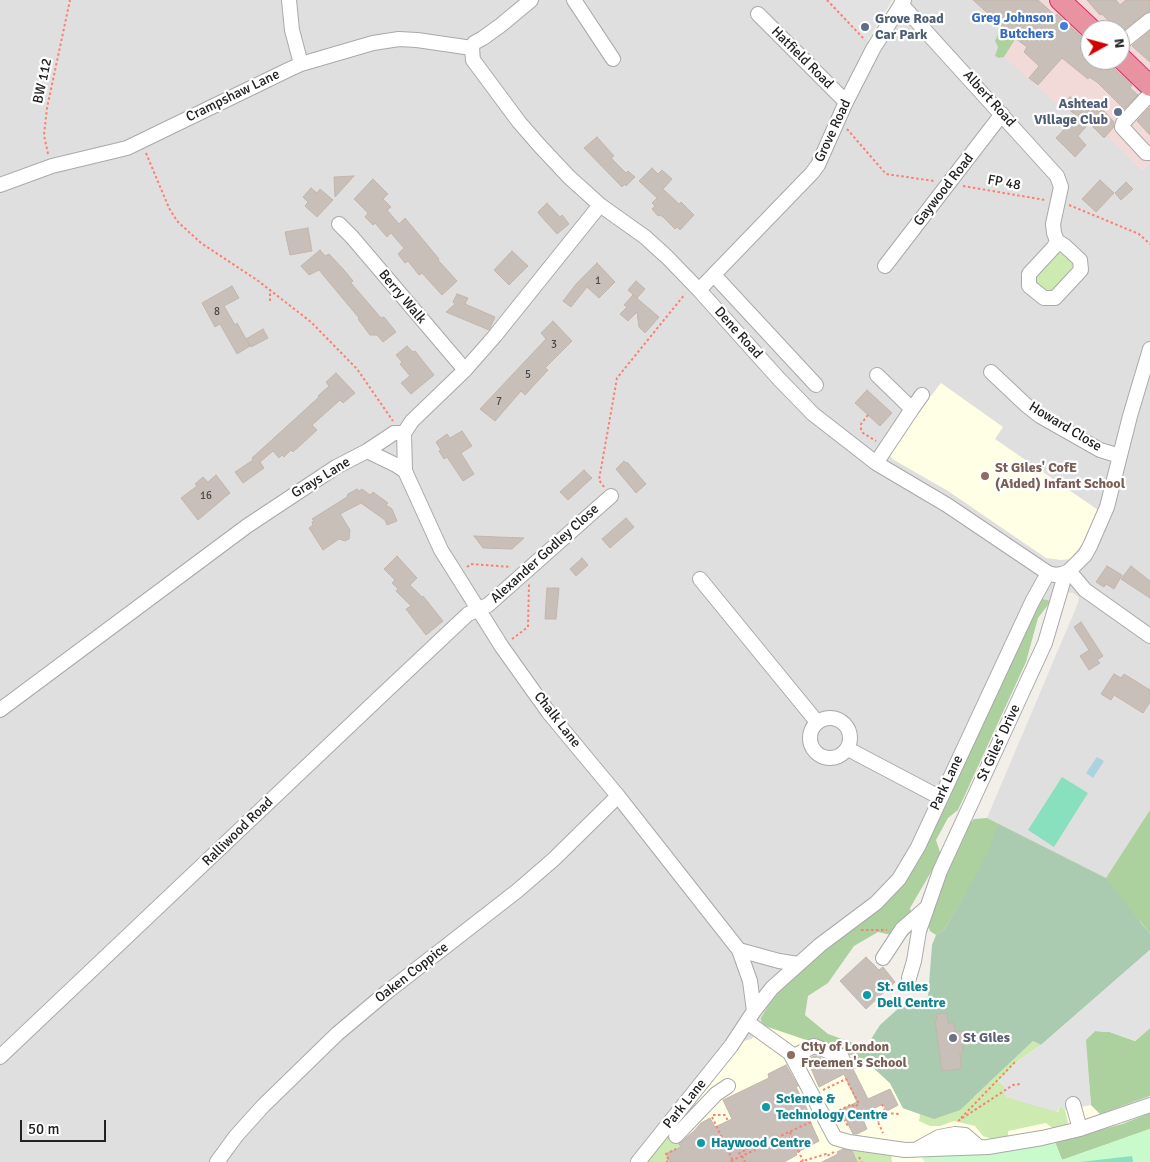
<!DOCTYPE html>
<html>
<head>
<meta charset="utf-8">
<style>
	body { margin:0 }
	#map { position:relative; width:1150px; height:1162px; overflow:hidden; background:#f2efe9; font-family:Signika,sans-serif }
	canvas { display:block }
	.north { position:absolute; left:1080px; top:20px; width:50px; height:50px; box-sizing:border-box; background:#fff; border:1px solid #a7a7a7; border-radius:50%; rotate:83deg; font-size:14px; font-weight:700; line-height:20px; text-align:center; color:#222 }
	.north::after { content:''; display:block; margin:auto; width:18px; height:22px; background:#d40000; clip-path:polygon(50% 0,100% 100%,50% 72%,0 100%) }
	.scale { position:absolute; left:20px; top:1120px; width:86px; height:22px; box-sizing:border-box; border:2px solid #222; border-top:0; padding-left:6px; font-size:15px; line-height:18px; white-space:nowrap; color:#222; -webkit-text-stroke:4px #fff; paint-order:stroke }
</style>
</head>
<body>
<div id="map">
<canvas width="1150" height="1162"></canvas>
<div class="north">N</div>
<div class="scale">50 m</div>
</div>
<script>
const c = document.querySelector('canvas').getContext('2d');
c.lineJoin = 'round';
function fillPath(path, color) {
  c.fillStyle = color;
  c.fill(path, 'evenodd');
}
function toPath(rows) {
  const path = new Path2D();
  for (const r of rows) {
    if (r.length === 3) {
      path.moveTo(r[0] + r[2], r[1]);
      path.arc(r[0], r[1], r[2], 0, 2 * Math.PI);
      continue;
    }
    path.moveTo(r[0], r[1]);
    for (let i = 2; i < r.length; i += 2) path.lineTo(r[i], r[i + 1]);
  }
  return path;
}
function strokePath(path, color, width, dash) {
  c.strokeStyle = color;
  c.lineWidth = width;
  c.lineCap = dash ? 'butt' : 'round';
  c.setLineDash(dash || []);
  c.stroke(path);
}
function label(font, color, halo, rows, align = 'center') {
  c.font = font + ' Signika,sans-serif';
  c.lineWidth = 4.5;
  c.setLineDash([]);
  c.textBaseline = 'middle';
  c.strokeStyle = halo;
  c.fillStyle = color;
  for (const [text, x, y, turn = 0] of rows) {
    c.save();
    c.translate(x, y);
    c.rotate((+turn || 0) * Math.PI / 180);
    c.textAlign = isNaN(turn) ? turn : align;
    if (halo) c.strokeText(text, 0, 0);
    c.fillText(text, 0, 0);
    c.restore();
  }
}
fillPath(toPath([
	[0,0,830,0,868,41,881,49,911,0,972,0,1002,26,1005,57,1066,111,1076,99,1081,103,1095,116,1106,134,1142,170,1150,162,1150,810,1106,879,987,818,1078,603,1079,597,1073,593,1065,592,1060,603,1043,599,921,854,762,1025,752,1039,744,1041,646,1162,0,1162]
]), '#e0dfdf');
fillPath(toPath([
	[972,0,1150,0,1150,162,1142,170,1106,135,1095,116,1081,103,1076,99,1066,112,1004,57,1016,38],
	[1090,30,1120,30,1120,60,1090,60]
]), '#f2dad9');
fillPath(toPath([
	[941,383,1003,427,995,439,1098,510,1084,542,1070,559,1061,560,1046,558,948,491,894,460,888,455,912,420],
	[1150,950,1150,1028,1135,1041,1091,1105,1100,1114,1150,1096,1150,1162,647,1162,744,1041,752,1039,762,1025,865,1060,890,1083,903,1108,934,1119,1041,1045]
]), '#ffffe5');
fillPath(toPath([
	[1059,248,1075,260,1076,269,1053,293,1043,294,1034,285,1034,275],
	[1033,1041,1041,1045,1018,1061,999,1081,1005,1087,1058,1112,1060,1105,1065,1110,1068,1122,1066,1127,1054,1129,1046,1123,1008,1131,1008,1137,992,1139,983,1136,975,1126,954,1121,940,1126,930,1126,919,1121,920,1114,934,1119,960,1110],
	[695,1102,699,1106,675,1135,681,1147,666,1154,669,1161,666,1162,646,1162],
	[849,1146,891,1154,892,1162,857,1162]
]), '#cdebb0');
fillPath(toPath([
	[1001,28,1016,38,1004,57,999,58,995,56,998,47,995,41],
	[1043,599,1051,601,1038,618,1026,662,958,810,948,818,936,840,941,855,910,908,914,929,905,938,878,932,854,946,828,983,808,996,805,1015,828,1034,893,1057,974,1097,960,1110,934,1119,903,1108,890,1083,865,1060,762,1025,761,1018,768,1006,796,971,902,883,1040,600],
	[1150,810,1150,934,1140,921,969,888,944,930,936,935,930,931,927,922,964,829,974,819,987,818,1106,878],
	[1150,1028,1150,1096,1100,1114,1091,1105,1085,1040,1095,1031,1110,1032,1135,1041],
	[1150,1113,1150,1129,1062,1160,1055,1142,1122,1124]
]), '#add19e');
fillPath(toPath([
	[998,824,1106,879,1150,934,1150,950,1041,1045,1033,1041,960,1110,934,1119,903,1108,890,1083,865,1060,866,1047,880,1025,901,1006,928,997,932,945,936,935,944,930,965,894,987,854]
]), '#aacbaf');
fillPath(toPath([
	[1150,1129,1150,1162,925,1162,922,1158,936,1154,1018,1150,1055,1142,1062,1160]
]), '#c8facc');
fillPath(toPath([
	[1062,777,1088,793,1054,847,1028,830],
	[1132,1156,1133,1162,1080,1162]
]), '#88e0be');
fillPath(toPath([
	[830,0,892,0,868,41],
	[1150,950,1150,1028,1135,1041,1110,1032,1095,1031,1086,1040,1091,1105,1065,1110,1060,1105,1057,1112,1006,1097,1003,1091,1005,1087,999,1081,1018,1061,1041,1045]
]), '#e2e2e2');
fillPath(toPath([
	[1097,757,1104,761,1093,778,1086,773]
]), '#aad3df');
const building = toPath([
	[973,0,1038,0,1056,16,1057,14,1084,39,1090,42,1090,60,1105,60,1132,85,1130,88,1138,95,1124,109,1097,82,1089,77,1088,79,1062,58,1038,85,1029,78,1039,66,1024,52,1027,47,1001,28,1002,26,973,0],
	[1087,0,1116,0,1120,5,1126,0,1150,0,1150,11,1145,13,1120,33,1120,30,1117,30,1102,14,1100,15,1087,0],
	[1150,31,1150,62,1132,46,1150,31],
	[1070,97,1079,104,1081,103,1091,112,1094,108,1099,112,1102,109,1114,122,1113,128,1104,138,1089,123,1078,136,1086,145,1075,157,1056,138,1077,116,1063,105,1070,97],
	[1150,107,1150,135,1137,121,1150,107],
	[597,137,614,156,611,158,626,173,628,171,635,177,626,186,625,184,622,187,584,148,597,137],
	[652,168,658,174,662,170,672,179,663,189,679,204,681,202,694,215,680,230,677,227,675,229,663,217,660,215,658,216,652,209,655,206,652,203,657,198,639,181,652,168],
	[354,176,335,197,334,177,354,176],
	[373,179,388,194,383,199,391,207,387,210,399,224,405,218,439,259,438,260,457,281,442,295,422,273,419,275,408,261,405,263,398,254,404,248,391,233,387,237,375,223,373,225,365,217,368,213,354,199,373,179],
	[1100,180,1114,193,1096,212,1082,199,1100,180],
	[1126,182,1133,189,1121,200,1115,193,1126,182],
	[311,188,317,193,320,189,333,200,317,217,305,206,308,202,303,197,311,188],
	[547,203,560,217,562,215,569,224,557,234,539,214,538,212,547,203],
	[308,228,312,251,290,255,285,232,308,228],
	[320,250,325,256,329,254,344,270,353,281,351,283,381,318,384,317,396,332,383,342,377,335,370,335,358,319,359,318,319,270,309,275,301,266,320,250],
	[512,251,528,266,509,285,494,270,512,251],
	[597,263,615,282,599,298,587,287,571,307,563,301,577,283,597,263],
	[636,281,645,289,637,298,628,290,636,281],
	[232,286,239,298,224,306,235,325,237,323,250,346,237,354,220,324,215,327,202,303,232,286],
	[457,294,468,298,465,304,495,317,489,330,446,312,455,304,453,302,457,294],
	[633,295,659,317,645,333,639,327,637,312,628,321,620,314,627,307,624,305,633,295],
	[553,321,572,341,545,368,548,370,525,395,521,391,495,421,480,409,546,339,541,333,553,321],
	[263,329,268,338,251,347,246,339,263,329],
	[407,346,413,352,415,351,434,375,411,394,401,383,410,376,400,364,402,362,396,355,407,346],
	[336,373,355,393,343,403,340,400,312,425,317,430,293,452,291,450,284,457,282,455,279,458,273,451,260,462,264,468,243,483,235,472,253,460,252,458,319,397,318,396,329,386,326,382,336,373],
	[867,390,892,413,880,426,855,403,867,390],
	[462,431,472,446,461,453,474,474,463,481,447,457,444,459,439,451,441,450,436,442,447,434,450,438,462,431],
	[624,461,626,463,627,462,646,484,636,493,616,469,624,461],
	[584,470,592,478,568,500,560,492,584,470],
	[216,475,230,493,198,520,181,498,197,486,195,484,203,477,208,482,216,475],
	[357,489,359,491,362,489,370,495,373,492,388,503,386,505,392,509,397,521,387,525,385,520,361,503,340,514,350,530,349,539,345,541,339,539,323,550,309,528,313,525,312,522,314,521,312,519,347,497,348,494,357,489],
	[626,518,634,527,610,548,602,539,626,518],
	[474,536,498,537,524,538,512,549,483,548,474,536],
	[397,556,417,578,410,585,422,597,423,596,443,621,426,635,406,609,411,606,396,591,398,589,392,583,395,580,384,569,397,556],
	[582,558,588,565,576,576,570,569,582,558],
	[1107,566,1122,575,1114,589,1106,584,1104,587,1096,582,1107,566],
	[1131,566,1150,581,1150,598,1121,579,1131,566],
	[547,588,559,588,556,619,545,619,547,588],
	[1081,622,1103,656,1097,660,1100,663,1089,670,1080,656,1089,650,1074,627,1081,622],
	[1114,674,1121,678,1124,674,1150,690,1150,702,1143,713,1114,695,1111,700,1101,694,1114,674],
	[866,957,879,970,883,967,895,982,866,1009,840,981,866,957],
	[947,1013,948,1023,954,1023,955,1032,968,1031,970,1043,962,1044,963,1052,960,1053,961,1069,942,1071,935,1020,937,1020,936,1014,947,1013],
	[815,1056,821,1058,824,1064,829,1061,835,1063,839,1069,844,1071,852,1066,852,1057,857,1067,853,1069,868,1099,890,1089,898,1105,887,1111,883,1104,861,1115,867,1129,857,1134,853,1134,841,1110,857,1102,844,1074,819,1087,807,1059,815,1056],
	[786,1065,798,1086,796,1087,809,1113,807,1114,819,1141,796,1153,797,1155,784,1162,670,1162,666,1154,681,1147,679,1144,694,1131,701,1123,710,1118,715,1127,732,1119,723,1100,769,1078,768,1074,786,1065],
	[843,1149,852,1151,857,1162,822,1162,838,1154,837,1152,843,1149]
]);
fillPath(building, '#c7bfb8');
strokePath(building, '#c4b6ab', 1);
const minor = toPath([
	[289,0,292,30,301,64],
	[574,0,613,59],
	[901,4,1057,176,1061,187,1053,224,1054,233,1057,241,1065,246,1080,260,1081,270,1055,298,1044,298,1029,286,1029,274,1054,247,1057,241],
	[758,14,846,102],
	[1120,44,1150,20],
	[472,48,473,60,519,122,539,145,569,177,600,205,645,237,667,257,699,290,779,379,813,414,876,463,947,505,1048,573,1055,575,1062,574,1069,571,1085,555,1090,546,1107,507,1130,416,1150,349],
	[472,48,474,43,483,38,501,25,531,0],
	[1150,94,1123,123,1122,127,1146,153,1150,153],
	[0,185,52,166,127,148,288,70,301,64,373,43,399,39,417,40,472,48],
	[339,224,352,237,465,370],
	[885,266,1002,114],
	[714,275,816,385],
	[699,290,812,173,818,165,846,102,873,49,904,0],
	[991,372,1026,405,1040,416,1100,450,1120,456],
	[912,409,922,395],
	[404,433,405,471,441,550,502,647,549,713,618,796,739,950,779,961,798,964],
	[404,433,412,421,465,370,494,337,600,205],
	[367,451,396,465,405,471],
	[876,463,912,409,877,375],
	[1069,571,1085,590,1150,636],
	[700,579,817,722],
	[0,710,247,526,336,467,367,451,394,433,404,433],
	[830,738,20],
	[848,749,941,798],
	[739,950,750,981,754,1011],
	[883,958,902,929,925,909],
	[909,978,914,961,919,931,940,871,1045,643,1063,582,1062,574],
	[747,1022,790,1053,835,1138,849,1142,905,1150,988,1147,1042,1138,1080,1129,1150,1105],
	[0,1057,383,694,468,614,488,605,611,496],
	[792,1057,814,1046,841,1056,844,1062],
	[1073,1104,1080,1129],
	[676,1136,716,1094,728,1086],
	[919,1148,939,1137,955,1134,965,1135,979,1147],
	[217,1162,236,1136,263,1106,337,1034,387,992,517,891,554,859,618,796],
	[638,1162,731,1046,754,1011,772,988,820,945,876,903,899,879,918,847,1032,602,1048,573]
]);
const highway = toPath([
	[1060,0,1092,30],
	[1120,57,1150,86]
]);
strokePath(minor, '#a9a9a9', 16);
strokePath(highway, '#dc2a67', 22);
strokePath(toPath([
	[827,0,865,40],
	[847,129,886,174,934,181],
	[146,153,169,208,177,221,201,243,257,280,311,322,357,369,393,421],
	[48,154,44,135,47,108,70,0],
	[963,186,1045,200],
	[1069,205,1139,234,1150,244],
	[270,301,270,289],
	[868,415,861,424,861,429,863,433,876,441],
	[604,487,599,480,617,378,685,294],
	[467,567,471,564,511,567],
	[512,639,528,627,529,584],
	[861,930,887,930],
	[823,1090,846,1079,859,1104,854,1107,852,1104,840,1110,843,1115],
	[882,1104,886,1113,899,1114],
	[872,1109,883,1133],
	[713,1115,725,1115,728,1121],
	[712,1117,733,1161],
	[961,1118,1015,1062],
	[844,1119,849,1128],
	[958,1121,1013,1085,1020,1084],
	[878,1122,884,1108],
	[790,1132,803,1161],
	[754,1148,811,1122],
	[742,1156,745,1162],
	[859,1157,862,1162],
	[731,1161,755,1150,753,1146,738,1154],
	[666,1162,669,1161,666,1154,676,1149],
	[800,1162,826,1154,827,1156,834,1152]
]), '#fa8072', 2, [2.5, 2.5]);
strokePath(minor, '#fff', 14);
strokePath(highway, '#e892a2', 20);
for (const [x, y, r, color] of [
	[1064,26,5,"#3f7fe0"],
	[865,27,5,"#5c6f8a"],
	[1118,112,5,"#5c6f8a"],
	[985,476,5,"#8d6e63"],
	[867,995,5,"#0f9aa8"],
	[953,1038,5,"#6b7280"],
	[791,1055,5,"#8d6e63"],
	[766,1107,5,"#0f9aa8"],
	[701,1143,5,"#0f9aa8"]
]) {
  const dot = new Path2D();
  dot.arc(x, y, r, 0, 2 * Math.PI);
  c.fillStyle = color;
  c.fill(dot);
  strokePath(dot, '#fff', 2);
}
label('11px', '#4b4948', null, [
	["1",598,281],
	["8",217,312],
	["3",554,345],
	["5",528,375],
	["7",499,402],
	["16",206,496]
]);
label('bold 14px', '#366cbe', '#fff', [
	["Greg Johnson",1054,18],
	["Butchers",1054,34]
], 'right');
label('bold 14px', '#4e5e75', '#fff', [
	["Grove Road",875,19],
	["Car Park",875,35],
	["Ashtead",1108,104,"right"],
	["Village Club",1108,120,"right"]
], 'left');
label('14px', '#222', '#fff', [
	["Hatfield Road",802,58,45],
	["BW 112",43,81,-78],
	["Crampshaw Lane",233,96,-26],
	["Albert Road",989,99,48],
	["Grove Road",833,131,-65],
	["FP 48",1004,183,10],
	["Gaywood Road",944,190,-52],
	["Berry Walk",402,297,50],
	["Dene Road",738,333,48],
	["Howard Close",1065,427,31],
	["Grays Lane",321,478,-31],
	["Alexander Godley Close",545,554,-42],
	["Chalk Lane",557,720,52],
	["St Giles' Drive",999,743,-65],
	["Park Lane",947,783,-65],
	["Ralliwood Road",238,832,-44],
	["Oaken Coppice",412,973,-38],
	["Park Lane",685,1104,-51]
]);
label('bold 14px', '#785e54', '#fff', [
	["St Giles' CofE",995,468],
	["(Aided) Infant School",995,484],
	["City of London",801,1047],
	["Freemen's School",801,1063]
], 'left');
label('bold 14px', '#0d838f', '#fff', [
	["St. Giles",877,987],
	["Dell Centre",877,1003],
	["Science &",776,1099],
	["Technology Centre",776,1115],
	["Haywood Centre",711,1143]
], 'left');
label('bold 14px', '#5b616d', '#fff', [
	["St Giles",963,1038]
], 'left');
</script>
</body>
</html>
